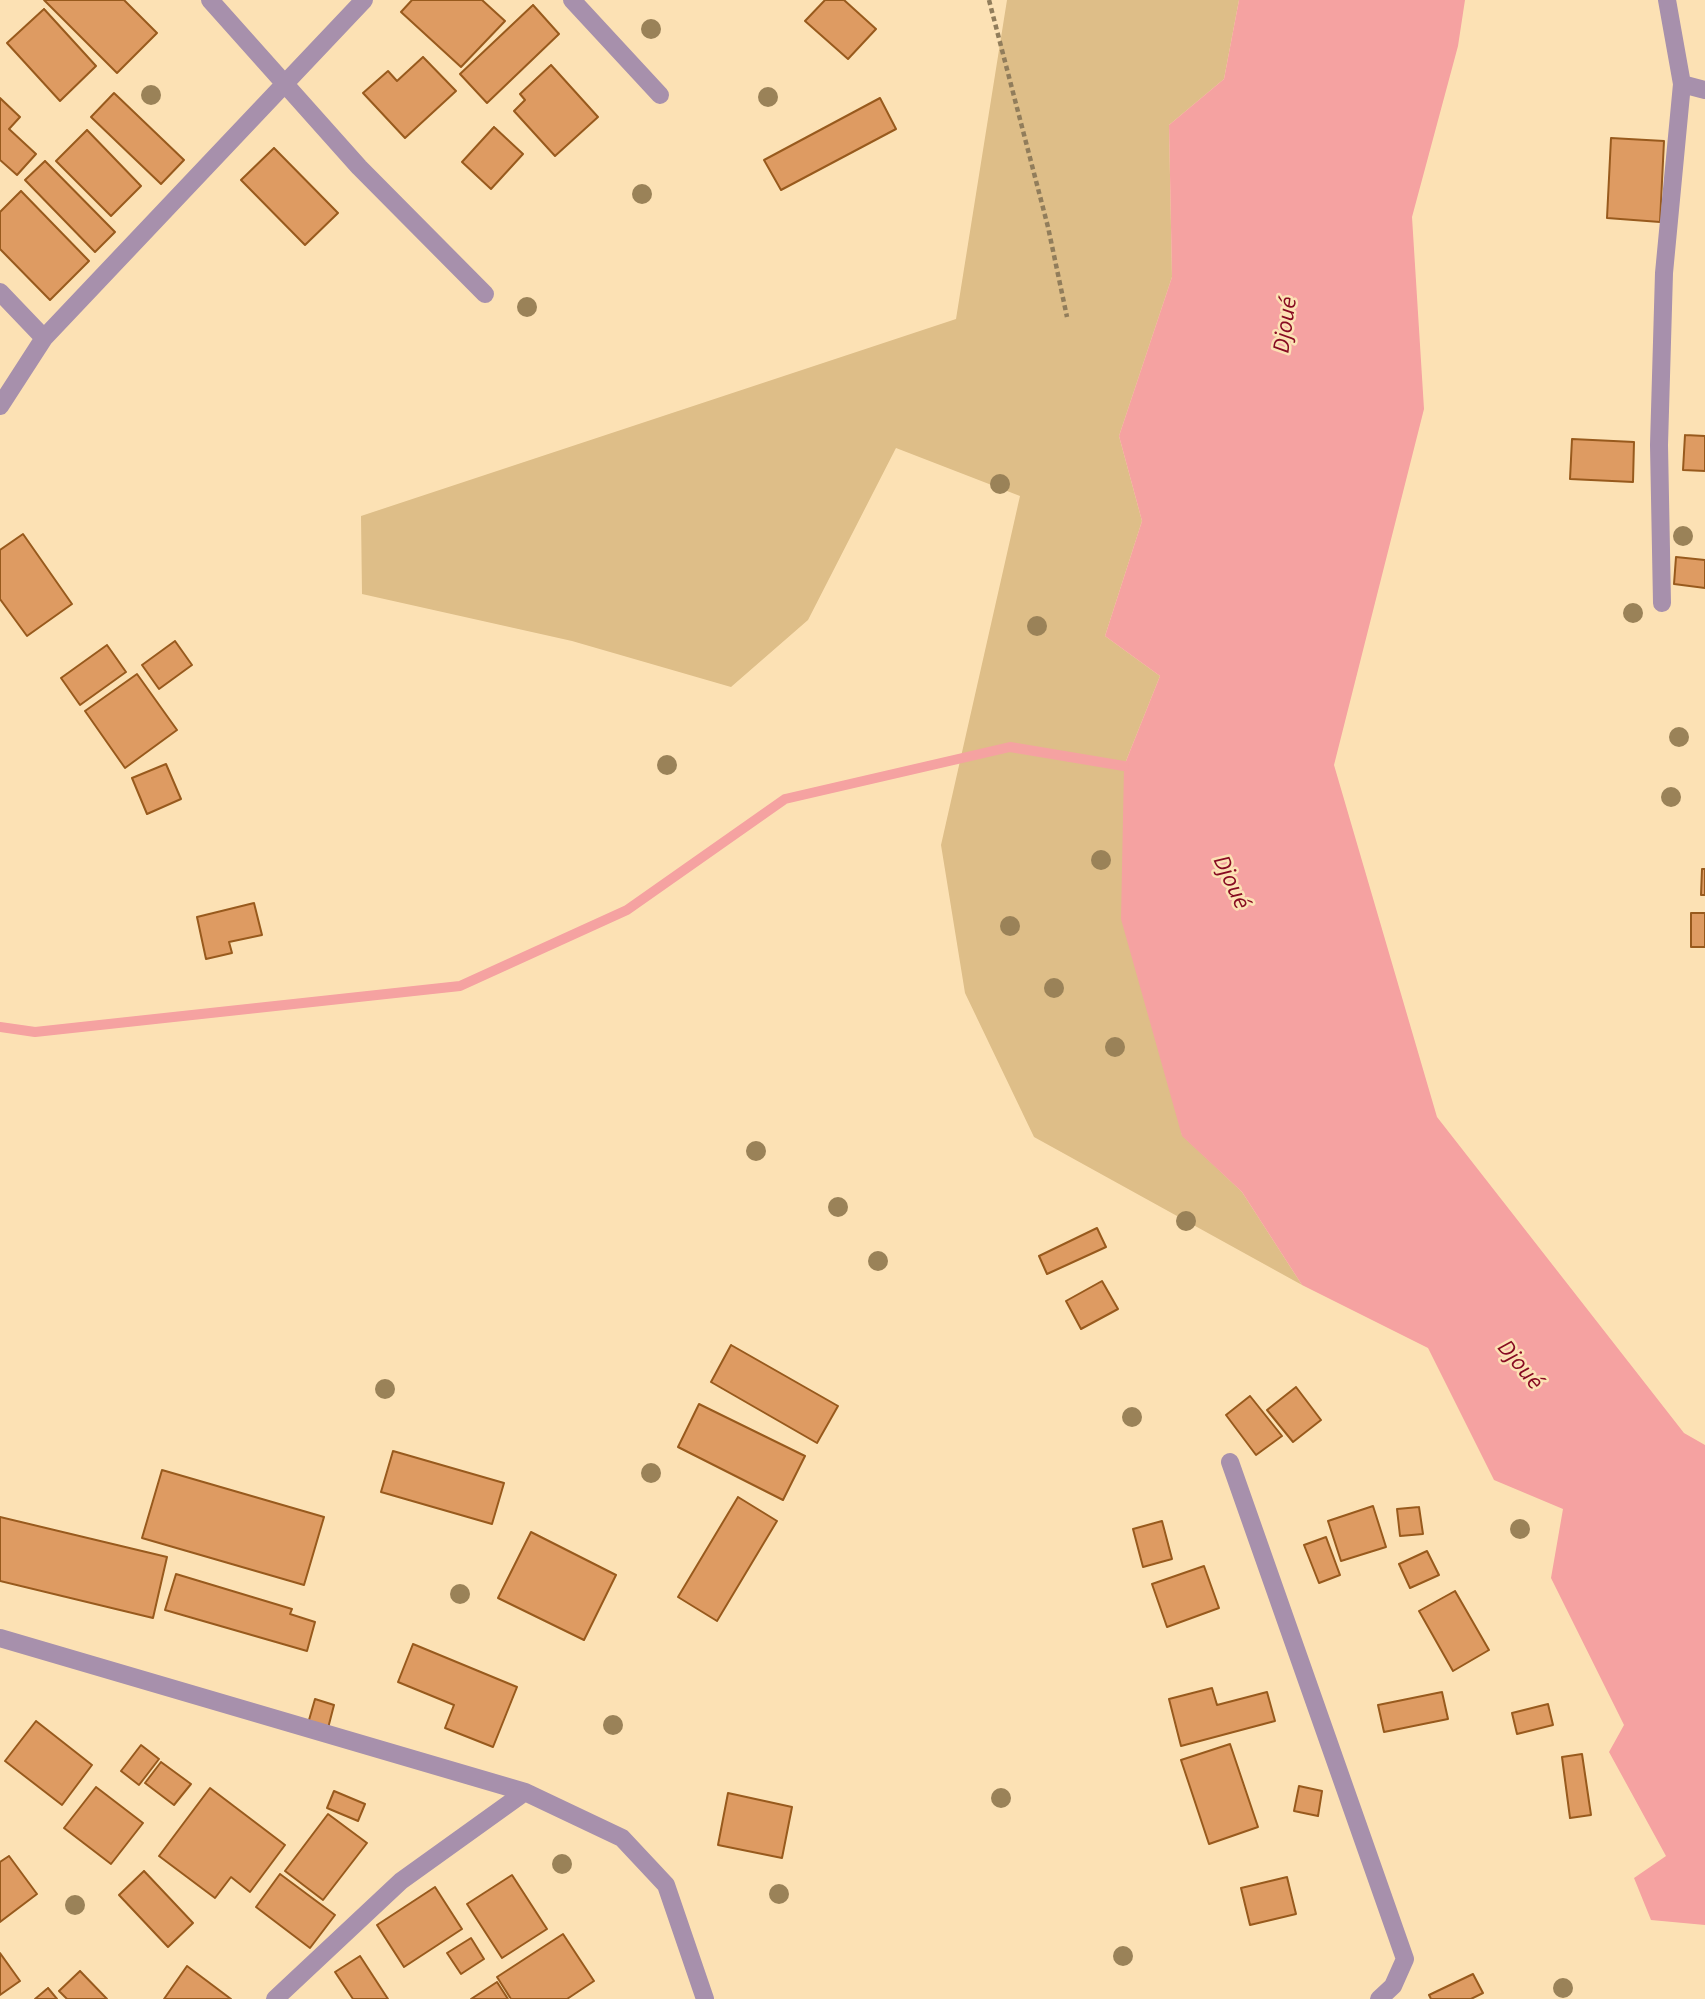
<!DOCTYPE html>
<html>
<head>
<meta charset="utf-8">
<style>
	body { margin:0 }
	canvas { display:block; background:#fce1b4 }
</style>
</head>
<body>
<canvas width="1705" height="1999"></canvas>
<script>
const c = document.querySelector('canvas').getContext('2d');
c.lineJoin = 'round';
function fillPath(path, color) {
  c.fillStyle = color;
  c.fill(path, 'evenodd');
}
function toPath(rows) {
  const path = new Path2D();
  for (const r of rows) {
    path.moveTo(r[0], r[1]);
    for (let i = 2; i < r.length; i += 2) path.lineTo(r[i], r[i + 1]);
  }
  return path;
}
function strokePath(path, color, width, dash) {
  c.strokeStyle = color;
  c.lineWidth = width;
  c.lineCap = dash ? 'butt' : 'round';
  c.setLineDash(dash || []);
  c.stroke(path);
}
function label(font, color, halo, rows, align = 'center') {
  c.font = font + ' "Source Sans 3",sans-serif';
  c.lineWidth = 5;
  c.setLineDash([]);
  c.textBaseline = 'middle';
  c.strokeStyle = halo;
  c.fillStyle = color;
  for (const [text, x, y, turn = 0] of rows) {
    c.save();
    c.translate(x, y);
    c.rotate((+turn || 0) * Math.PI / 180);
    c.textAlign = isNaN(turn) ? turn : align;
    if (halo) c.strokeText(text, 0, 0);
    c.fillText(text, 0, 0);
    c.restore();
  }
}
fillPath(toPath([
	[1007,0,1239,0,1224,79,1169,125,1172,277,1119,436,1142,521,1105,636,1160,676,1124,766,1182,1135,1242,1192,1302,1285,1034,1137,965,993,941,845,1020,496,896,448,808,620,731,687,572,641,362,594,361,516,956,319]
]), '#debe88');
fillPath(toPath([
	[1239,0,1465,0,1458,46,1412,217,1424,409,1334,765,1437,1117,1684,1433,1705,1445,1705,1925,1651,1920,1634,1878,1666,1856,1609,1752,1624,1725,1551,1578,1563,1509,1494,1480,1428,1348,1302,1285,1242,1192,1182,1136,1121,919,1124,766,1160,676,1105,636,1142,521,1119,436,1172,277,1169,125,1224,79]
]), '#f5a2a1');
strokePath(toPath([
	[0,1027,35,1032,460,986,627,910,785,799,1010,747,1124,766]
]), '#f5a2a1', 10);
const building = toPath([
	[44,0,124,0,157,33,117,73,44,0],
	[412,0,482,0,505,21,461,67,401,12,412,0],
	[825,0,844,0,876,29,848,59,805,21,825,0],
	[533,5,559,34,487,103,460,74,533,5],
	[44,9,96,66,60,101,7,43,44,9],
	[423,57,456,91,405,138,363,93,388,71,397,81,423,57],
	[551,65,598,117,555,156,514,111,525,100,520,94,551,65],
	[114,93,184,160,161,184,91,117,114,93],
	[0,98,20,117,9,129,36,154,17,175,0,160,0,98],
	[880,98,896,129,781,190,764,160,880,98],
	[494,127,523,154,491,189,462,162,494,127],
	[87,130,141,186,111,216,56,161,87,130],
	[1611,138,1664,141,1660,222,1607,218,1611,138],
	[274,148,338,213,305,245,241,180,274,148],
	[45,161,115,232,95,252,25,180,45,161],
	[21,191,89,261,50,300,0,249,0,212,21,191],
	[1685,435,1705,436,1705,471,1683,470,1685,435],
	[1572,439,1634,442,1633,482,1570,479,1572,439],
	[23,534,72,604,27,636,0,599,0,550,23,534],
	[1676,557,1705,560,1705,588,1674,584,1676,557],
	[175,641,192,665,159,689,142,665,175,641],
	[107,645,126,672,80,705,61,678,107,645],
	[137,674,177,730,125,768,85,711,137,674],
	[166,764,181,799,147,814,132,778,166,764],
	[1702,869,1705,869,1705,895,1701,895,1702,869],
	[254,903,262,935,229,942,232,953,206,959,197,917,254,903],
	[1691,913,1705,913,1705,947,1691,947,1691,913],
	[1097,1228,1106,1247,1047,1274,1039,1256,1097,1228],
	[1102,1281,1118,1309,1081,1329,1066,1301,1102,1281],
	[731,1345,838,1406,817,1443,711,1382,731,1345],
	[1296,1387,1321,1420,1293,1442,1267,1410,1296,1387],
	[1250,1396,1282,1436,1256,1455,1226,1415,1250,1396],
	[699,1404,805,1456,783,1500,678,1447,699,1404],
	[393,1451,504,1483,492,1524,381,1492,393,1451],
	[162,1470,324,1517,304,1585,142,1538,162,1470],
	[738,1497,777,1521,717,1621,678,1597,738,1497],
	[1373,1506,1386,1547,1341,1561,1328,1521,1373,1506],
	[1419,1507,1423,1534,1400,1536,1397,1509,1419,1507],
	[0,1517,167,1557,153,1618,0,1581,0,1517],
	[1162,1521,1172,1559,1143,1567,1133,1529,1162,1521],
	[531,1532,616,1575,584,1640,498,1598,531,1532],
	[1326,1537,1340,1575,1319,1583,1304,1545,1326,1537],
	[1427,1551,1439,1575,1410,1588,1399,1564,1427,1551],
	[1204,1566,1219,1608,1167,1627,1152,1584,1204,1566],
	[176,1574,292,1609,290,1614,315,1622,307,1651,165,1610,176,1574],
	[1455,1591,1489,1650,1453,1671,1419,1611,1455,1591],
	[413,1644,517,1687,493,1747,445,1728,454,1705,398,1682,413,1644],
	[1212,1688,1217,1705,1267,1692,1275,1721,1181,1746,1169,1699,1212,1688],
	[1442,1692,1448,1719,1384,1732,1378,1705,1442,1692],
	[315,1699,334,1705,327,1732,307,1727,315,1699],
	[1548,1704,1553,1725,1517,1734,1512,1713,1548,1704],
	[36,1721,92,1765,62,1805,5,1761,36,1721],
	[1230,1744,1258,1827,1209,1844,1181,1760,1230,1744],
	[141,1745,159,1759,139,1785,121,1771,141,1745],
	[1582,1754,1591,1815,1570,1818,1562,1757,1582,1754],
	[161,1762,191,1784,174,1805,145,1783,161,1762],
	[1299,1786,1322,1791,1318,1816,1294,1811,1299,1786],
	[96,1787,143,1823,111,1864,64,1828,96,1787],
	[210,1788,285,1845,250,1892,231,1877,215,1898,159,1856,210,1788],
	[334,1791,365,1804,358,1821,327,1808,334,1791],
	[728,1793,792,1807,782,1858,718,1845,728,1793],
	[328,1814,367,1843,323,1900,285,1871,328,1814],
	[9,1856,37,1894,0,1922,0,1862,9,1856],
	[144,1871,193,1923,168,1947,119,1895,144,1871],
	[280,1874,335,1915,310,1948,256,1907,280,1874],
	[512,1875,547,1929,502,1958,467,1904,512,1875],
	[1287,1877,1296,1914,1250,1925,1241,1888,1287,1877],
	[435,1887,462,1929,404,1967,377,1925,435,1887],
	[563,1934,594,1981,567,1999,511,1999,497,1977,563,1934],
	[471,1938,484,1959,461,1974,447,1953,471,1938],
	[0,1953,20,1981,0,1995,0,1953],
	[360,1956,388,1999,353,1999,335,1972,360,1956],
	[187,1966,231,1999,164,1999,187,1966],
	[80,1971,107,1999,67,1999,59,1991,80,1971],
	[1473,1974,1483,1993,1471,1999,1431,1999,1429,1995,1473,1974],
	[497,1982,508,1999,471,1999,497,1982],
	[48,1988,57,1999,35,1999,48,1988]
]);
fillPath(building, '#de9b62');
strokePath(building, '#985a1d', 2);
strokePath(toPath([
	[989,0,1048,227,1067,317]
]), '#917d5b', 4.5, [5, 3.5]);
strokePath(toPath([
	[210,0,359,167,485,294],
	[572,0,660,95],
	[1682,84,1705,90],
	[0,292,44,338],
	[0,406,44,338,364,0],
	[1662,603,1659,445,1664,273,1682,84,1667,0],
	[1230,1462,1405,1959,1393,1986,1379,1999],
	[0,1638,525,1792,622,1838,666,1885,705,1999],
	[275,1999,401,1881,525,1792]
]), '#a790ac', 18);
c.fillStyle = '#9a8258';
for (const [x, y] of [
	[651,29],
	[151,95],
	[768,97],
	[642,194],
	[527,307],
	[1000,484],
	[1683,536],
	[1633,613],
	[1037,626],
	[1679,737],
	[667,765],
	[1671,797],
	[1101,860],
	[1010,926],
	[1054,988],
	[1115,1047],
	[756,1151],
	[838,1207],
	[1186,1221],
	[878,1261],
	[385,1389],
	[1132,1417],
	[651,1473],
	[1520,1529],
	[460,1594],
	[613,1725],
	[1001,1798],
	[562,1864],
	[779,1894],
	[75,1905],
	[1123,1956],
	[1563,1988]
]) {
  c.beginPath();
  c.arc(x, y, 10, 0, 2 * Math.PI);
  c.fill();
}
label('italic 24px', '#870b22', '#fce1b4', [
	["Djoué",1287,325,-82],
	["Djoué",1230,883,65],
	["Djoué",1519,1366,50]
]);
</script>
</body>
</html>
